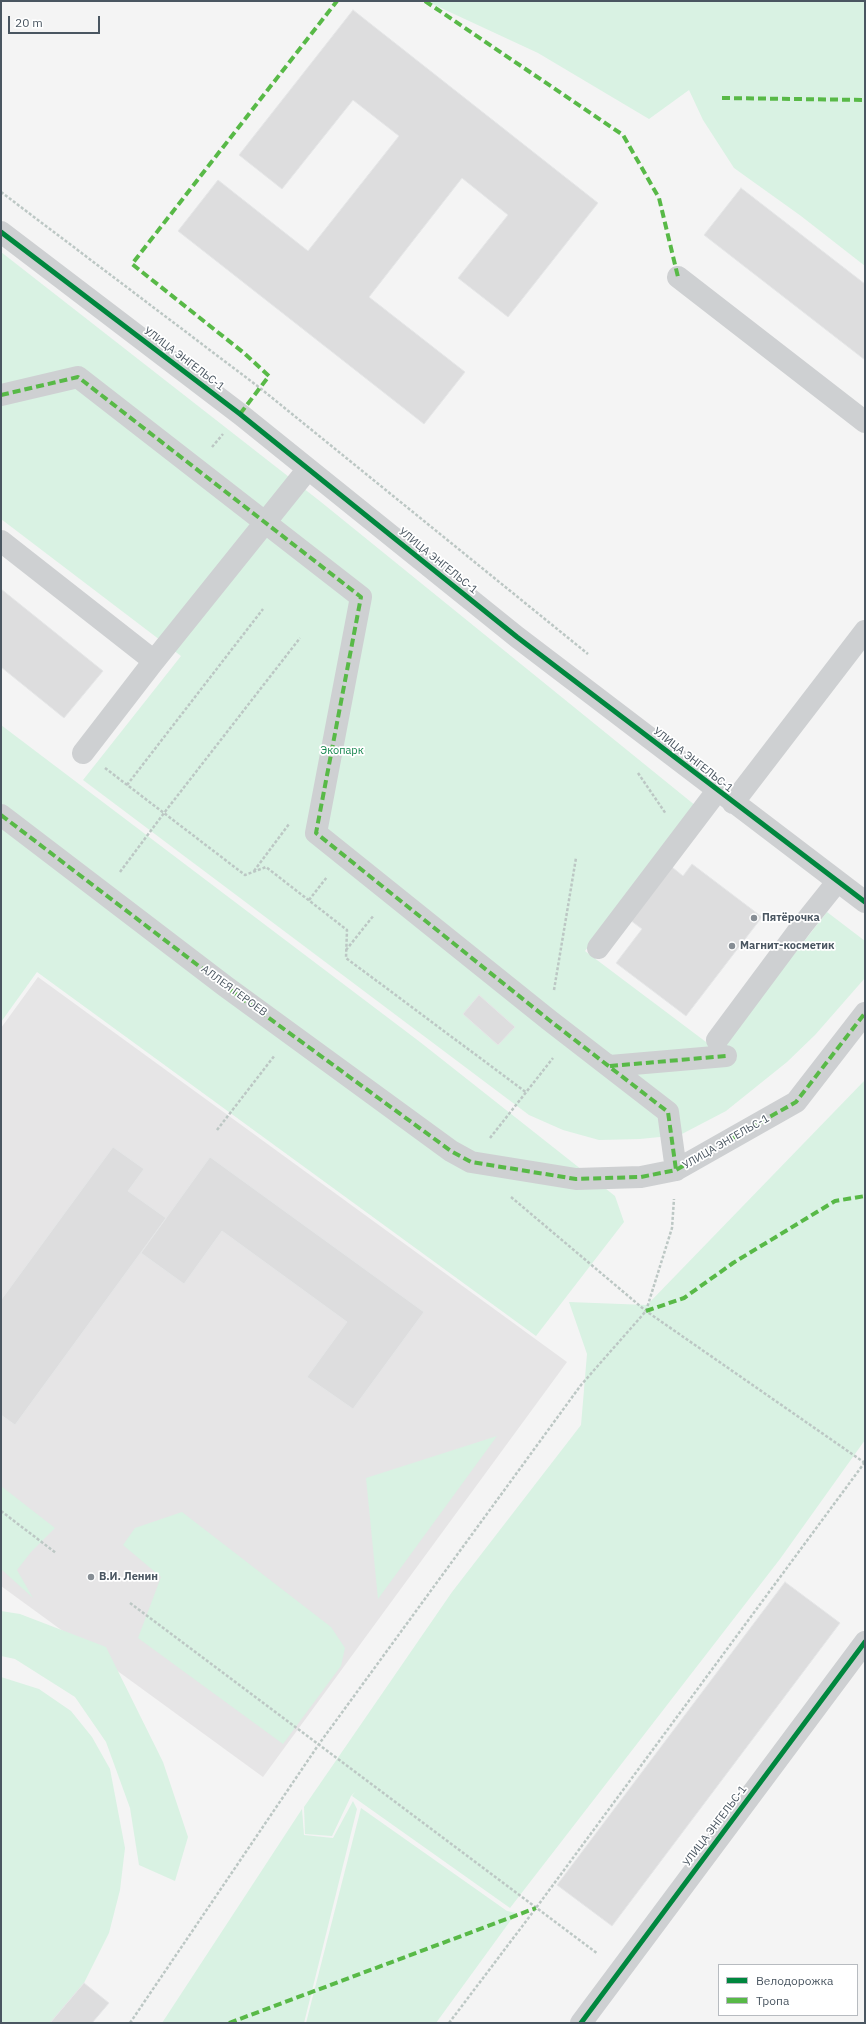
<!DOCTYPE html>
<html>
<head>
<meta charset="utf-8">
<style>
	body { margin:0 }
	#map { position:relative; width:866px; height:2024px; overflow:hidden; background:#f4f4f4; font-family:"IBM Plex Sans",sans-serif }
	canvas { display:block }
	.frame { position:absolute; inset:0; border:2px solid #4a5661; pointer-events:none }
	.legend { position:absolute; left:718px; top:1964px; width:140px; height:52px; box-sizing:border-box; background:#fff; border:1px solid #b7bbc0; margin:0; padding:5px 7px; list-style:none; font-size:12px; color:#4a5661 }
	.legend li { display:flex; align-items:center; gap:8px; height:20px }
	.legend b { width:20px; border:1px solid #b7bbc0 }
	.scale { position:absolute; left:8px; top:16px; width:92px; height:18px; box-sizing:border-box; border:2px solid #4a5661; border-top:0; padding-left:5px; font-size:12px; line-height:14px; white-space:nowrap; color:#4a5661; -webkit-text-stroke:3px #fff; paint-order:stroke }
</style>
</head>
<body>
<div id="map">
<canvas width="866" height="2024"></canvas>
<div class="frame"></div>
<ul class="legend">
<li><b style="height:5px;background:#00873e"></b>Велодорожка</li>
<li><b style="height:5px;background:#58b947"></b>Тропа</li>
</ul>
<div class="scale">20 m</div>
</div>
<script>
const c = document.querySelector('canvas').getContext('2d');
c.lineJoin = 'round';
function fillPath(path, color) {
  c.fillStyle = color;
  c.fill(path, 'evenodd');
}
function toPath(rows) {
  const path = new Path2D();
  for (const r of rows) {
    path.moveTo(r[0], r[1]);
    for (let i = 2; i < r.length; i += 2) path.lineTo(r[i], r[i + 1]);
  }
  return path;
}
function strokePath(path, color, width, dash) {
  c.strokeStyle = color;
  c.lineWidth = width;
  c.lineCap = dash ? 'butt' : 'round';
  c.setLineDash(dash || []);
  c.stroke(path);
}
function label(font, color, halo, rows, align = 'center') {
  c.font = font + ' "IBM Plex Sans",sans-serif';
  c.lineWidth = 3.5;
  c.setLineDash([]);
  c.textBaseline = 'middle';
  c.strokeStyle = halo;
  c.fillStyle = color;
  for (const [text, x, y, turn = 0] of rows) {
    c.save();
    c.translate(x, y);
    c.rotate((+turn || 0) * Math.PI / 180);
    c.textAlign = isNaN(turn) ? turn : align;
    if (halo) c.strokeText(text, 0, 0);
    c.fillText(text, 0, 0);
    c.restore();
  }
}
fillPath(toPath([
	[38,977,567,1362,263,1777,1,1586,1,1028]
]), '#e6e5e6');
fillPath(toPath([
	[426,1,865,1,865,266,801,216,734,168,703,120,689,90,649,119,538,53],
	[1,252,321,502,696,806,585,951,718,1051,827,912,865,941,865,978,815,1035,787,1062,726,1111,680,1135,640,1139,599,1140,563,1130,529,1115,83,780,181,656,1,519],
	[1,725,420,1042,615,1196,624,1222,536,1336,37,972,1,1022],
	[865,1080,865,1440,780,1559,510,1908,352,1796,355,1792,351,1796,332,1836,305,1834,304,1807,452,1592,581,1425,587,1354,569,1302,647,1305],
	[497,1436,378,1599,366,1478],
	[1,1486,55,1528,31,1552,17,1570,33,1598,1,1569],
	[182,1512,331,1627,345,1648,341,1666,283,1744,138,1638,161,1577,123,1545,135,1528],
	[1,1611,20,1614,106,1647,163,1762,188,1837,175,1881,139,1865,130,1808,106,1742,75,1697,15,1659,1,1656],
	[1,1677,39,1689,71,1711,92,1737,110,1769,125,1848,120,1890,109,1933,84,1983,50,2023,1,2023],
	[353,1801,357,1809,304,2023,162,2023,302,1809,304,1835,333,1838],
	[361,1808,507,1911,516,1913,436,2023,306,2023]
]), '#d9f2e3');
const building = toPath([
	[353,10,598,203,508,317,458,278,508,215,462,178,369,297,465,372,424,424,178,231,218,180,308,251,399,136,353,100,282,189,239,155,353,10],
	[741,188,865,284,865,360,704,235,741,188],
	[1,589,103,671,64,718,1,667,1,589],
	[667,863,683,876,692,864,762,917,686,1016,616,963,642,929,626,917,667,863],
	[479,995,515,1027,498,1045,463,1014,479,995],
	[113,1147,144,1169,128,1191,166,1218,15,1425,1,1415,1,1300,113,1147],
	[210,1157,424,1312,353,1409,307,1377,347,1322,222,1231,184,1284,141,1253,210,1157],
	[785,1582,840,1623,612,1926,557,1885,785,1582],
	[84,1983,109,2003,92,2023,50,2023,84,1983]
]);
fillPath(building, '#ddddde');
strokePath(building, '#e5e6e7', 1);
strokePath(toPath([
	[1,192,260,388,588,654],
	[212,447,223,434],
	[105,768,245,875,266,867,347,930,346,958,527,1093],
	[638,773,666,814],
	[127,785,263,609],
	[254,871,289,824],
	[120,872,164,813,300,638],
	[309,900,327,877],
	[346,950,374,915],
	[554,990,576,858],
	[217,1130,275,1055],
	[490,1138,553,1058],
	[511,1197,646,1311,865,1463],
	[1,1511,56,1553],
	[130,1603,598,1954],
	[130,2023,319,1744,581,1385,646,1311,672,1228,674,1199],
	[449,2023,536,1908,865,1462]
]), '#bcc7c4', 2.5, [3, 2]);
strokePath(toPath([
	[1,232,240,414,517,637,865,902],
	[678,277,865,422],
	[1,395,78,377,361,597,316,833,549,1020,668,1112,676,1170],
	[1,541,154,661,308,469],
	[83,753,154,661],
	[733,803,865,631],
	[1,815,225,986,451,1151,471,1162,576,1179,641,1177,676,1170,796,1102,865,1013],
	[598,948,717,791],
	[717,1040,801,927,837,882],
	[610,1066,726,1056],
	[581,2023,865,1642]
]), '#ced0d2', 22);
strokePath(toPath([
	[425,1,623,135,659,198,678,277],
	[722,98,865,100],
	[1,395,78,377,361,597,316,833,549,1020,668,1112,676,1170],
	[240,414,269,376,244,353,132,264,337,1],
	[1,815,225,986,451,1151,471,1162,576,1179,641,1177,676,1170,796,1102,865,1013],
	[610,1066,726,1056],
	[646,1311,684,1298,733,1263,835,1201,865,1196],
	[229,2023,536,1908]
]), '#58b947', 4, [8, 4]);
strokePath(toPath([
	[1,232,240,414,517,637,865,902],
	[581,2023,865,1642]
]), '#00873e', 5);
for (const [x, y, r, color] of [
	[754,918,4,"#868d94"],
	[732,946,4,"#868d94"],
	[91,1577,4,"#868d94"]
]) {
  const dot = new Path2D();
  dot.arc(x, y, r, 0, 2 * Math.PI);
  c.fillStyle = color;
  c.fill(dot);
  strokePath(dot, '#fff', 1.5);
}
label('11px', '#4a5661', '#fff', [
	["УЛИЦА ЭНГЕЛЬС-1",184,359,37],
	["УЛИЦА ЭНГЕЛЬС-1",438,561,39],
	["УЛИЦА ЭНГЕЛЬС-1",693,760,38],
	["АЛЛЕЯ ГЕРОЕВ",234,991,36],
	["УЛИЦА ЭНГЕЛЬС-1",726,1142,-30],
	["УЛИЦА ЭНГЕЛЬС-1",715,1826,-53]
]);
label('11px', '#17864f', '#fff', [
	["Экопарк",342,751]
]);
label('bold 11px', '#4a5661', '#fff', [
	["Пятёрочка",762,918],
	["Магнит-косметик",740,946],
	["В.И. Ленин",99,1577]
], 'left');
</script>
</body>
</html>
